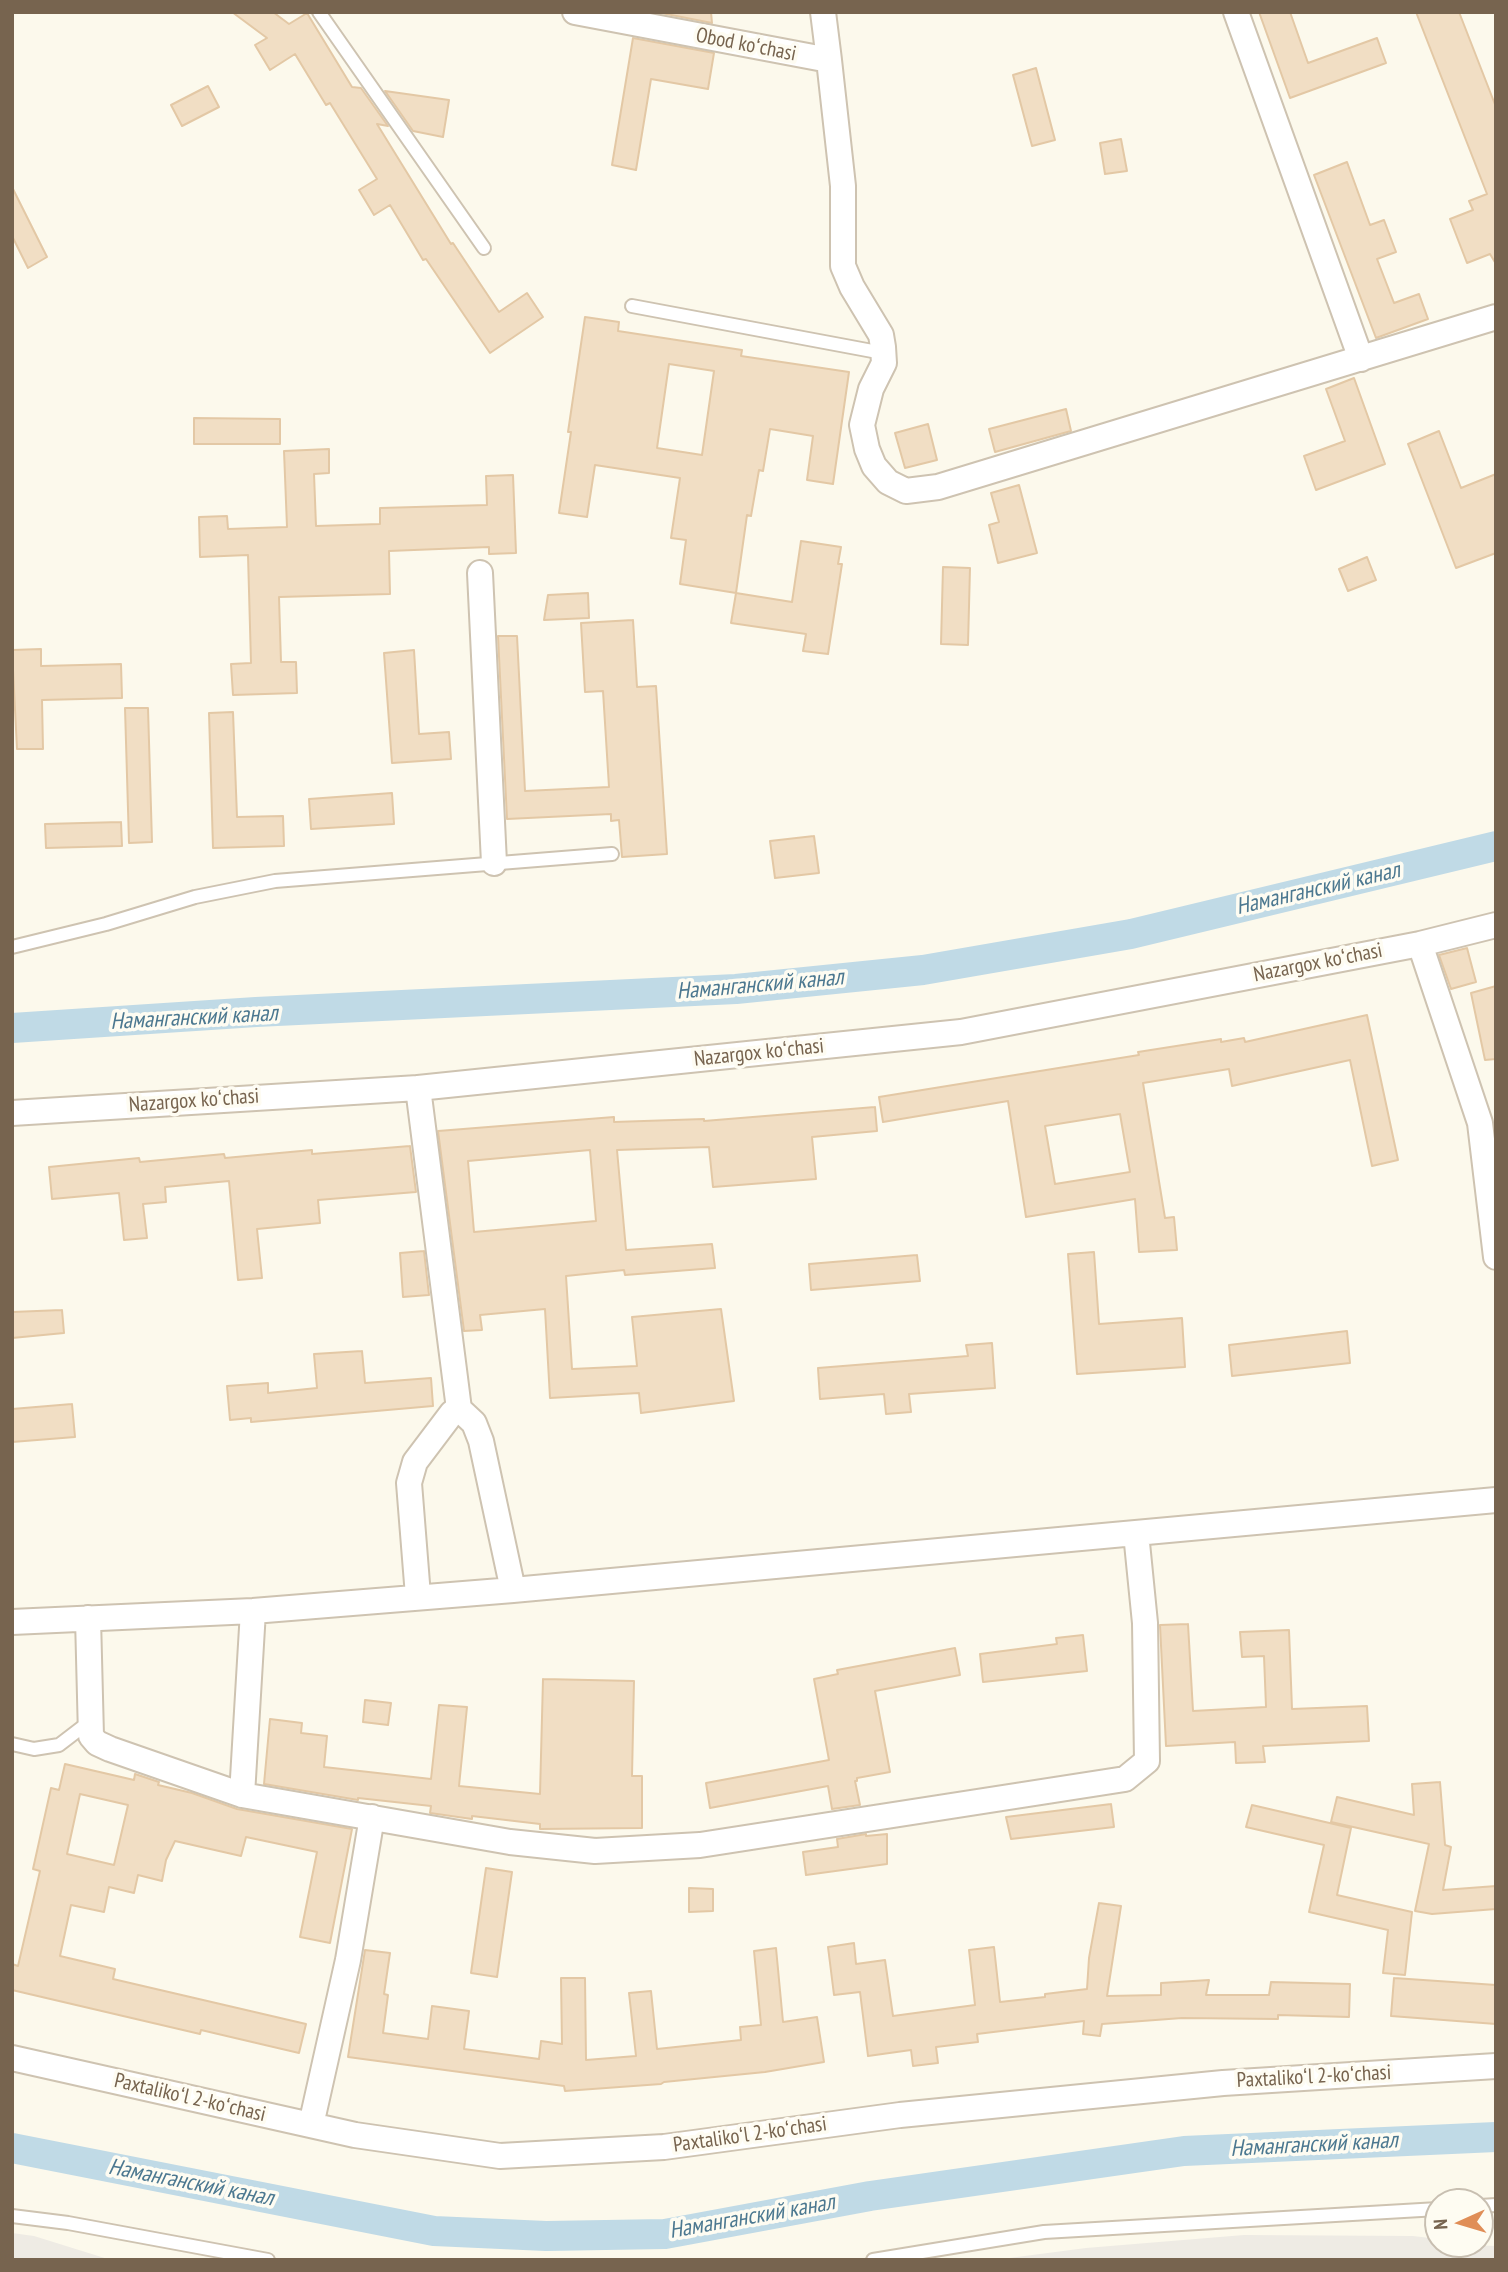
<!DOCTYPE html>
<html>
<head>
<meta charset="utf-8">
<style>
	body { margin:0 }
	#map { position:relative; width:1508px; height:2272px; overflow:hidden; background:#fcf9ec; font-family:"PT Sans Narrow",sans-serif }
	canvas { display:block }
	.frame { position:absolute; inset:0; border:14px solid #77644f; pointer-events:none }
	.north { position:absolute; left:1424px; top:2188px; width:70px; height:70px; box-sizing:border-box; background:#fefcf2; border:2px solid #c8bfb1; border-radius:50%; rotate:266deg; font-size:19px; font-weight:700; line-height:28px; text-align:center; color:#77644f }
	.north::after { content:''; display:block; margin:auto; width:24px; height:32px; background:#e08e57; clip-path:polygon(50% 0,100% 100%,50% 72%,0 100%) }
</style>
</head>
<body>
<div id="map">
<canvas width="1508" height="2272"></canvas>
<div class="frame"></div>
<div class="north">N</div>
</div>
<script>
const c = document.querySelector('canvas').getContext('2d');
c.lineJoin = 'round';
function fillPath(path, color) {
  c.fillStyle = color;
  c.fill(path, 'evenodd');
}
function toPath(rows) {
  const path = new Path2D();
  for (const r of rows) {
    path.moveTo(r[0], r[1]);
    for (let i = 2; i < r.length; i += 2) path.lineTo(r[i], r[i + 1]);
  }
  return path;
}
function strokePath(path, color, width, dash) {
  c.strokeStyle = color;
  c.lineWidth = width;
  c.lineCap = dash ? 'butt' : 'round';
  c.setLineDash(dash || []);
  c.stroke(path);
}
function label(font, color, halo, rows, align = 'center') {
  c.font = font + ' "PT Sans Narrow",sans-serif';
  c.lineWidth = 7;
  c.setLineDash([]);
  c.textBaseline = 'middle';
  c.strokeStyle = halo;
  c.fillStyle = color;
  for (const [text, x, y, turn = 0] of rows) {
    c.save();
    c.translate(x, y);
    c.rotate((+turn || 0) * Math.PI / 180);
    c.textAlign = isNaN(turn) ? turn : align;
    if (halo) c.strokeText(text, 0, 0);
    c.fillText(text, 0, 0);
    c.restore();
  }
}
fillPath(toPath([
	[12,2233,34,2236,111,2260,12,2260],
	[1244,2235,1413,2236,1438,2239,1438,2244,1496,2246,1496,2260,994,2260,1086,2248]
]), '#eeebe4');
strokePath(toPath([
	[12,1028,256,1012,736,989,923,970,1131,934,1496,846],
	[12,2148,434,2231,546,2236,665,2234,870,2196,1184,2151,1496,2137]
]), '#c0dae6', 30);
const building = toPath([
	[232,12,273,12,289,24,307,13,352,87,361,88,388,126,377,124,451,244,453,243,499,312,527,293,543,317,490,353,426,259,423,260,390,205,374,215,359,190,377,179,330,103,326,105,295,54,270,70,255,45,267,38,232,12],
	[656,12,711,12,712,23,656,12],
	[1259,12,1290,12,1308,63,1377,38,1386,63,1290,98,1259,12],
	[1416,12,1459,12,1496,107,1496,264,1490,254,1467,263,1450,219,1473,210,1469,201,1487,194,1416,12],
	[633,38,714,53,708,89,651,79,636,170,612,165,633,38],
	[1036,68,1055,140,1032,146,1013,75,1036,68],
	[208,86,219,107,182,126,171,105,208,86],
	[385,91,449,100,443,137,413,131,385,91],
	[1121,139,1127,171,1105,174,1100,143,1121,139],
	[1347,162,1370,225,1384,220,1396,252,1377,259,1394,303,1419,294,1428,319,1376,338,1314,175,1347,162],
	[12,187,47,257,28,268,12,236,12,187],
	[585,317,619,322,618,331,742,350,741,356,849,372,833,484,807,480,813,436,770,429,763,471,759,470,751,516,747,515,736,593,680,584,686,540,671,538,680,478,595,465,587,517,559,513,571,432,568,432,585,317],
	[669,364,714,371,702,455,657,448,669,364],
	[1354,378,1385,464,1316,490,1304,456,1345,441,1326,389,1354,378],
	[1066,409,1071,431,995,452,989,429,1066,409],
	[194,418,280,419,280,444,194,444,194,418],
	[928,424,937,460,905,468,895,433,928,424],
	[1439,431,1461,488,1496,474,1496,553,1456,568,1408,444,1439,431],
	[329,449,329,473,314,474,316,526,380,524,380,508,487,505,486,476,513,475,516,553,489,554,489,547,389,551,390,594,279,597,281,662,296,662,297,693,233,695,231,664,251,663,248,555,200,557,199,517,227,516,228,529,287,527,284,451,329,449],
	[1019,485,1037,553,998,563,989,525,999,522,991,493,1019,485],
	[801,541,841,547,838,564,842,564,828,654,803,651,806,634,731,623,736,593,792,602,801,541],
	[1367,557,1376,580,1348,591,1339,569,1367,557],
	[943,567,970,568,968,645,941,644,943,567],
	[588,593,589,618,544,620,548,595,588,593],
	[633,620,637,687,656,686,667,854,622,857,619,820,611,821,611,814,507,819,498,636,517,636,525,791,609,787,603,691,585,692,581,623,633,620],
	[41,649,41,666,121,664,122,698,42,700,43,749,17,749,12,650,41,649],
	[414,650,419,734,449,732,451,759,392,763,384,653,414,650],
	[125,708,148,708,152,842,129,843,125,708],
	[233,712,237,817,283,816,284,846,213,848,209,713,233,712],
	[392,793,394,824,311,829,309,799,392,793],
	[121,822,122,846,46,848,45,824,121,822],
	[814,836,819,873,775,878,770,841,814,836],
	[1467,948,1476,982,1451,989,1439,955,1467,948],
	[1496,986,1496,1059,1485,1060,1471,993,1496,986],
	[1367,1015,1398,1160,1372,1166,1350,1060,1232,1086,1229,1069,1143,1083,1165,1218,1174,1217,1177,1250,1139,1252,1135,1199,1026,1217,1008,1101,883,1122,879,1097,1139,1055,1138,1052,1221,1039,1221,1042,1244,1038,1245,1042,1367,1015],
	[1120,1114,1130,1172,1055,1184,1045,1126,1120,1114],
	[875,1107,877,1131,812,1137,816,1179,713,1187,709,1147,617,1150,626,1250,712,1244,715,1268,625,1275,624,1270,566,1276,572,1369,637,1366,632,1317,721,1309,734,1401,641,1413,639,1393,550,1398,545,1309,480,1315,482,1330,464,1331,438,1131,614,1117,614,1122,704,1119,704,1121,875,1107],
	[590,1150,596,1221,474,1232,468,1161,590,1150],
	[410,1146,416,1192,318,1200,320,1223,257,1229,262,1278,238,1280,229,1181,165,1187,166,1202,143,1204,147,1238,124,1240,119,1193,52,1199,49,1167,139,1158,140,1162,224,1154,225,1158,312,1150,312,1154,410,1146],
	[424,1251,429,1295,403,1297,400,1253,424,1251],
	[1094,1252,1099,1324,1182,1318,1185,1367,1077,1374,1068,1254,1094,1252],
	[917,1255,920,1281,811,1290,809,1264,917,1255],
	[62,1310,64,1333,12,1338,12,1312,62,1310],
	[1347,1331,1350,1363,1232,1376,1229,1345,1347,1331],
	[992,1343,995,1388,909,1394,911,1412,886,1414,884,1394,820,1399,818,1368,968,1356,966,1345,992,1343],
	[362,1351,365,1383,431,1378,433,1406,251,1422,251,1418,230,1420,227,1386,268,1383,268,1393,317,1388,314,1354,362,1351],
	[72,1404,75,1437,12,1442,12,1409,72,1404],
	[1188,1624,1193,1711,1266,1707,1264,1656,1242,1657,1240,1632,1289,1630,1292,1709,1367,1706,1369,1741,1263,1746,1265,1762,1236,1763,1235,1742,1166,1746,1160,1625,1188,1624],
	[1083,1635,1087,1671,983,1682,980,1654,1057,1644,1056,1638,1083,1635],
	[955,1648,960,1675,875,1691,890,1772,857,1778,857,1781,855,1781,860,1805,832,1809,828,1786,710,1808,706,1783,829,1760,814,1679,838,1674,837,1670,955,1648],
	[543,1679,634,1681,632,1776,642,1776,642,1828,540,1829,540,1824,472,1816,472,1819,430,1813,431,1806,358,1798,358,1800,264,1784,270,1719,302,1723,301,1733,327,1736,324,1767,431,1779,439,1705,467,1707,459,1786,540,1794,543,1679],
	[365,1700,391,1703,388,1725,363,1722,365,1700],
	[65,1764,134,1780,135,1774,159,1782,158,1785,192,1793,237,1809,352,1829,330,1943,300,1937,317,1852,246,1837,241,1856,175,1841,166,1860,162,1881,138,1875,134,1893,109,1887,104,1912,71,1905,60,1956,115,1969,113,1979,306,2024,299,2053,201,2030,200,2034,12,1990,12,1964,18,1966,40,1871,33,1869,51,1788,59,1790,65,1764],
	[80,1794,128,1805,114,1865,67,1854,80,1794],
	[1440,1782,1445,1845,1451,1847,1443,1890,1496,1886,1496,1909,1432,1914,1415,1911,1429,1844,1331,1822,1337,1797,1414,1815,1412,1784,1440,1782],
	[1111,1804,1114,1827,1011,1839,1006,1817,1111,1804],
	[1252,1805,1351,1828,1337,1895,1412,1912,1405,1975,1383,1973,1388,1930,1309,1912,1324,1845,1246,1827,1252,1805],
	[866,1834,866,1836,887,1834,887,1864,806,1875,803,1852,838,1847,837,1839,866,1834],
	[486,1868,512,1872,497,1977,471,1973,486,1868],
	[689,1888,713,1889,713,1911,689,1912,689,1888],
	[1099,1903,1121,1906,1107,1996,1161,1995,1161,1983,1209,1980,1206,1995,1269,1995,1271,1982,1350,1984,1349,2017,1278,2015,1278,2019,1182,2018,1102,2024,1100,2036,1083,2034,1084,2021,977,2034,978,2042,936,2047,938,2063,913,2066,911,2050,868,2056,860,1992,834,1995,828,1947,854,1943,856,1964,885,1960,893,2016,975,2005,969,1950,994,1947,1000,2002,1045,1997,1045,1994,1087,1989,1089,1958,1099,1903],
	[776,1948,783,2022,817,2017,824,2062,765,2072,664,2082,661,2084,565,2091,564,2086,348,2057,365,1950,390,1953,384,1994,388,1995,383,2033,428,2039,432,2006,469,2011,464,2049,539,2059,541,2041,562,2044,561,1978,585,1978,586,2060,636,2056,629,1993,651,1991,657,2049,741,2040,740,2027,761,2025,754,1951,776,1948],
	[1394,1978,1496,1985,1496,2024,1391,2016,1394,1978]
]);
fillPath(building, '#f1dec4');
strokePath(building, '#e3c8a5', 2);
const lane = toPath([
	[319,12,484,248],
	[632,306,883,353],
	[12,947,106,924,195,897,275,881,612,854],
	[12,1744,34,1749,59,1745,89,1722],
	[1480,2206,1496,2205],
	[12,2216,68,2223,268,2260],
	[873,2260,1044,2232,1438,2209]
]);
const street = toPath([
	[575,12,829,60,823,12],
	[1236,12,1361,359],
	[829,60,843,186,843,266,852,287,881,335,883,347,884,363,871,389,862,425,867,449,874,466,888,482,906,491,938,487,1496,317],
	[480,573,494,863],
	[1420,944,1480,1123,1496,1257],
	[12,1113,418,1088,961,1032,1420,944,1496,925],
	[459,1409,474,1423,481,1441,513,1590],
	[418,1596,409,1483,415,1462,452,1413,459,1409,418,1088],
	[88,1618,91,1736,97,1743,110,1749,242,1795,510,1842,595,1851,700,1845,1125,1779,1147,1761,1145,1623,1136,1533],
	[12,1622,253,1611,513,1590,1496,1500],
	[242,1795,253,1611],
	[12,2058,355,2135,500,2156,664,2147,900,2115,1223,2083,1496,2066],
	[311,2125,348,1960,372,1817]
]);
strokePath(lane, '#cec3b1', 16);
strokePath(street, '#cec3b1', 28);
strokePath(lane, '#fff', 12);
strokePath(street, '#fff', 24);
label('21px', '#77644f', '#fefcf2', [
	["Obod koʻchasi",746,45,11],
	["Nazargox koʻchasi",1318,963,-11],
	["Nazargox koʻchasi",759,1053,-6],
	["Nazargox koʻchasi",194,1101,-4],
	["Paxtalikoʻl 2-koʻchasi",1314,2077,-3],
	["Paxtalikoʻl 2-koʻchasi",190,2098,13],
	["Paxtalikoʻl 2-koʻchasi",750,2135,-8]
]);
label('italic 23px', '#4c7890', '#fefcf2', [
	["Наманганский канал",1318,889,-13],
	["Наманганский канал",760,985,-5],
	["Наманганский канал",194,1018,-3],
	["Наманганский канал",1314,2145,-3],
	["Наманганский канал",191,2183,11],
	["Наманганский канал",752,2217,-10]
]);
</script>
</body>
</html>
